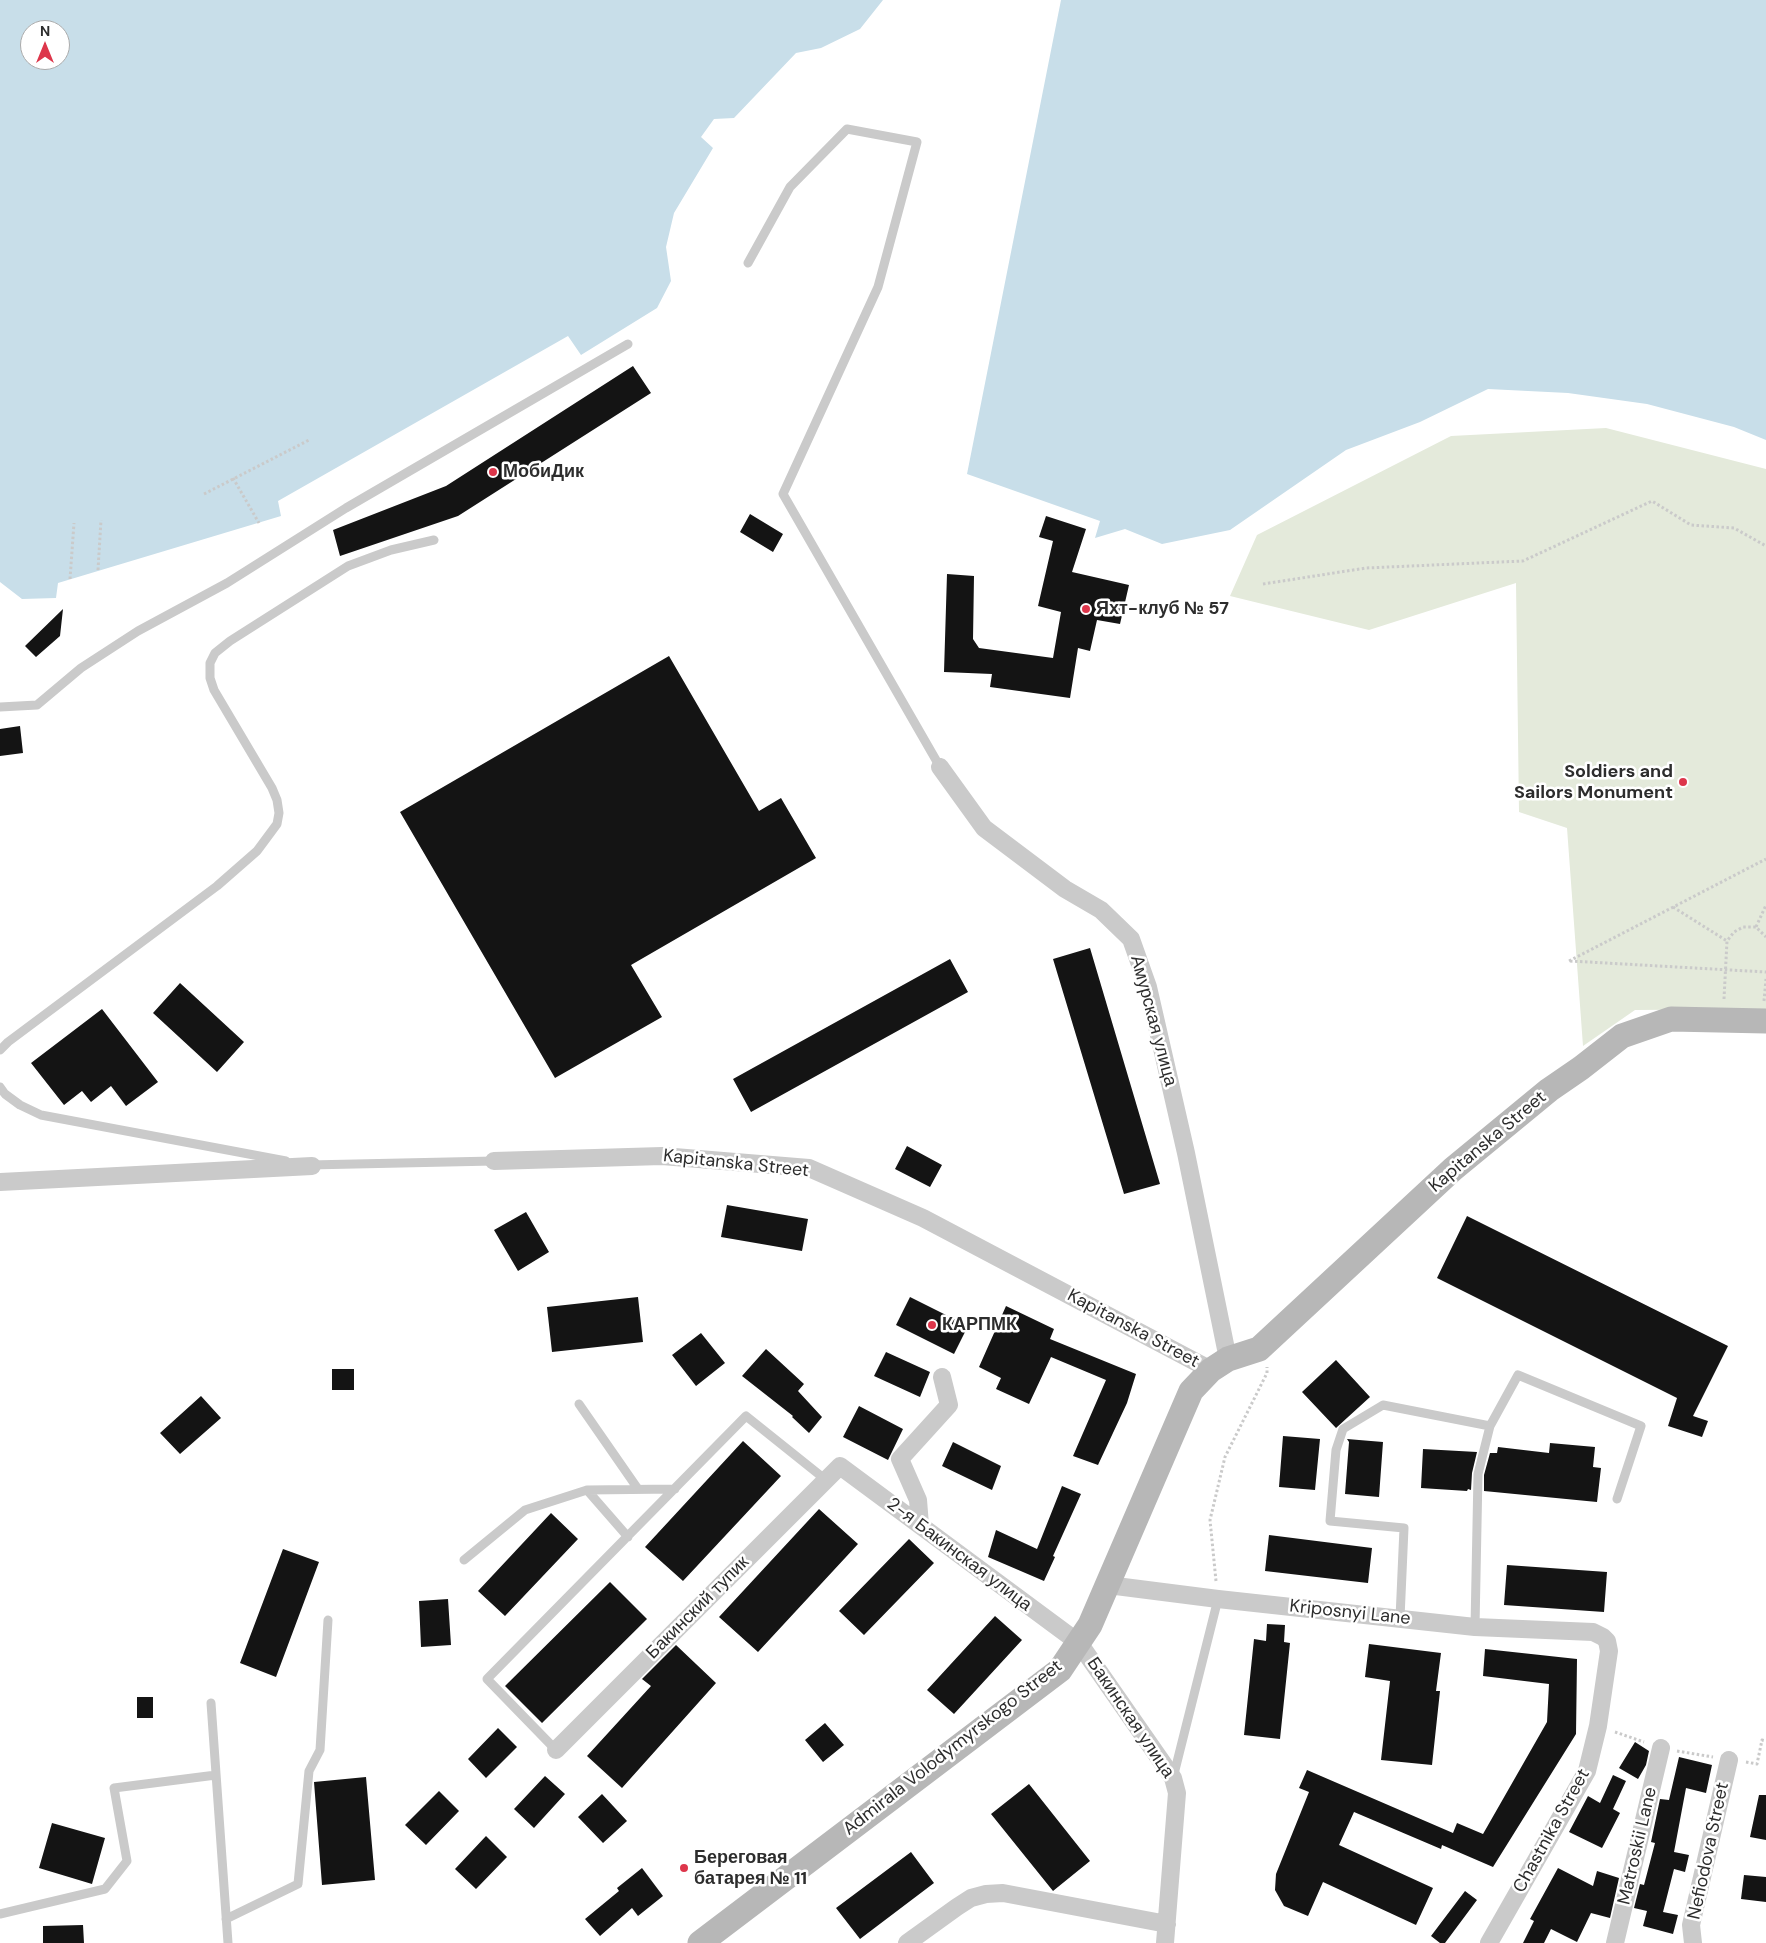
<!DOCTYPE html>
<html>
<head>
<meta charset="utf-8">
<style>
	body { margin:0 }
	#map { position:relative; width:1766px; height:1943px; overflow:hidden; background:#fff; font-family:"DM Sans",sans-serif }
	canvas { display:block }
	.north { position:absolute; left:20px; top:20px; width:50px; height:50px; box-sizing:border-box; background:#fff; border:1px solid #ababab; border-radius:50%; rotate:0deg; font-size:14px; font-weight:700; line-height:20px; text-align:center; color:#2d2d2d }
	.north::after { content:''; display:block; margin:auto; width:18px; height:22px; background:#dd364b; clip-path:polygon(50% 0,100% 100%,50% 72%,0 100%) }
</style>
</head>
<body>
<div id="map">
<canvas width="1766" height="1943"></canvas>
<div class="north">N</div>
</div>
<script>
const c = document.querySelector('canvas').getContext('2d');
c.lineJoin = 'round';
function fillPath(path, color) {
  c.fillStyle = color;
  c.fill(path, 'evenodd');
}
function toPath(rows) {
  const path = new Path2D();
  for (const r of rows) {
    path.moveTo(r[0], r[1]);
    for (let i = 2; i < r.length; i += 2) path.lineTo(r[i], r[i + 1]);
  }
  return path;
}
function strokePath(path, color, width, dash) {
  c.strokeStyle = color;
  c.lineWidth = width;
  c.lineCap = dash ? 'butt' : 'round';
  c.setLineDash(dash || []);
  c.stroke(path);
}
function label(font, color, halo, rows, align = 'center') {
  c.font = font + ' "DM Sans",sans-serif';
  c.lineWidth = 5;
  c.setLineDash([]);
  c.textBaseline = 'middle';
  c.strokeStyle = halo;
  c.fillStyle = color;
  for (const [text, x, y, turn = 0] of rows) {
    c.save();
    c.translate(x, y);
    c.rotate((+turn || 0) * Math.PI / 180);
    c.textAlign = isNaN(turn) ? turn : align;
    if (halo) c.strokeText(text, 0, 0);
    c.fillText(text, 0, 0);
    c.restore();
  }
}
fillPath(toPath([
	[1606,428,1766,469,1766,1009,1635,1010,1583,1046,1567,828,1519,812,1516,583,1369,630,1230,596,1257,535,1451,436]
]), '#e4eadb');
fillPath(toPath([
	[0,0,883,0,860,29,821,48,796,53,734,118,714,119,701,137,713,148,674,213,666,247,671,281,657,308,581,355,568,336,278,501,281,516,58,583,56,598,22,599,0,582],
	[30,30,60,30,60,60,30,60],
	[1061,0,1766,0,1766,440,1734,427,1647,404,1568,393,1488,389,1420,422,1346,450,1230,530,1162,544,1125,529,1095,538,1100,521,967,474]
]), '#c8dee9');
fillPath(toPath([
	[633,366,651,393,458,516,340,556,333,530,446,486],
	[750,514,783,534,773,552,740,532],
	[1046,516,1086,529,1072,572,1129,585,1120,624,1097,620,1090,651,1078,648,1070,698,990,687,992,674,944,672,947,574,974,576,973,639,979,648,1053,658,1061,612,1038,606,1053,541,1039,537],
	[63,609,60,636,36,657,25,646],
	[669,656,759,811,781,798,816,858,631,965,662,1017,555,1078,400,812],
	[20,726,23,753,0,756,0,729],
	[1090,948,1160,1184,1124,1194,1053,959],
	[950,959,968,992,751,1112,733,1079],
	[180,983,244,1042,217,1072,153,1013],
	[102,1009,158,1082,126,1106,111,1086,91,1102,82,1091,64,1105,31,1063],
	[907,1146,942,1165,930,1187,895,1169],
	[727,1205,808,1219,802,1251,721,1237],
	[526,1212,549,1252,518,1271,494,1230],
	[1467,1216,1728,1346,1693,1416,1708,1421,1702,1437,1668,1426,1677,1398,1437,1278],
	[638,1297,643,1342,552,1352,547,1307],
	[910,1297,968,1326,954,1354,896,1325],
	[1006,1306,1054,1329,1050,1339,1136,1374,1127,1403,1098,1465,1073,1456,1106,1380,1051,1357,1029,1404,996,1389,1001,1378,979,1367],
	[701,1333,725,1363,696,1386,672,1355],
	[766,1349,804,1384,798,1391,822,1417,809,1433,792,1417,793,1416,742,1376],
	[886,1352,930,1372,920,1397,874,1376],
	[1336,1360,1370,1397,1336,1428,1302,1392],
	[332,1369,354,1369,354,1390,332,1390],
	[201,1396,221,1418,180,1454,160,1433],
	[859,1406,903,1429,888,1460,843,1437],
	[1283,1436,1320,1439,1315,1490,1279,1487],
	[1347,1439,1383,1442,1379,1497,1345,1494,1349,1442],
	[743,1441,781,1476,683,1581,645,1547],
	[953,1442,1001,1466,992,1490,942,1466],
	[1550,1443,1595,1447,1593,1467,1601,1468,1597,1502,1484,1491,1484,1475,1490,1453,1497,1453,1498,1447,1549,1453],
	[1423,1449,1477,1452,1472,1473,1471,1490,1468,1489,1467,1491,1421,1488],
	[1062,1486,1081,1494,1053,1556,1055,1557,1044,1581,988,1557,996,1530,1037,1549],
	[819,1509,858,1544,758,1652,719,1617],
	[551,1513,578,1539,505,1616,478,1591],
	[1269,1535,1372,1548,1368,1583,1265,1571],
	[909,1539,934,1563,864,1635,839,1611],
	[283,1549,319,1562,276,1677,240,1663],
	[1507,1565,1607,1572,1604,1612,1504,1605],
	[610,1582,647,1619,542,1723,505,1686],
	[448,1599,451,1645,421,1647,419,1601],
	[995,1616,1022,1640,954,1714,927,1690],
	[1267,1624,1285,1625,1284,1642,1290,1643,1280,1739,1244,1735,1254,1639,1266,1641],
	[1369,1644,1441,1653,1436,1691,1440,1691,1432,1765,1381,1760,1390,1681,1365,1677],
	[676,1645,716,1683,622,1788,587,1756,651,1686,642,1679],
	[1485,1649,1577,1659,1576,1734,1493,1867,1442,1845,1441,1849,1354,1812,1339,1845,1433,1888,1416,1925,1323,1882,1308,1916,1284,1906,1275,1890,1276,1874,1309,1792,1299,1788,1307,1770,1453,1833,1457,1823,1483,1834,1547,1722,1549,1684,1483,1676],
	[137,1697,153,1697,153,1718,137,1718],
	[825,1723,844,1745,823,1762,805,1740],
	[498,1728,517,1747,486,1778,468,1759],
	[1635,1742,1649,1751,1646,1765,1638,1779,1619,1768],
	[1679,1757,1712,1765,1706,1793,1686,1788,1674,1852,1689,1855,1685,1872,1674,1869,1663,1912,1678,1915,1673,1934,1643,1926,1647,1911,1634,1908,1640,1884,1644,1885,1655,1843,1651,1842,1660,1799,1669,1800],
	[1613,1775,1626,1781,1613,1809,1620,1813,1602,1848,1569,1832,1588,1796,1600,1803],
	[545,1776,565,1794,534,1828,514,1809],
	[366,1777,375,1880,322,1885,314,1782],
	[1029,1784,1090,1861,1053,1891,991,1814],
	[439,1791,459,1811,426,1845,405,1825],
	[602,1794,627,1821,603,1843,578,1817],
	[1759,1795,1766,1795,1766,1840,1750,1837],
	[52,1823,105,1838,92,1884,39,1868],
	[486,1836,507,1857,476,1889,455,1869],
	[911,1852,934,1883,860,1939,836,1908],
	[642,1868,663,1896,638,1916,632,1908,600,1936,585,1919,619,1891,617,1888],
	[1558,1868,1593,1886,1597,1871,1619,1878,1610,1918,1591,1913,1577,1942,1551,1929,1544,1943,1523,1943,1534,1921,1530,1919],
	[1744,1875,1766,1877,1766,1902,1741,1899],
	[1465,1891,1477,1900,1445,1943,1440,1943,1431,1936],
	[83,1925,84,1943,43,1943,43,1926]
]), '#141414');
strokePath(toPath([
	[233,478,259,523],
	[204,494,309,440],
	[98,570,101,520],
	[70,579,74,523],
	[1263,584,1366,568,1523,561,1652,501,1691,525,1734,528,1766,546],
	[1673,907,1727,941],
	[1756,927,1766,905],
	[1569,961,1766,859],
	[1570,961,1766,972],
	[1724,999,1727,941,1734,932,1743,927,1756,927,1766,937],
	[1764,1001,1766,979],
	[1216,1581,1210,1520,1225,1457,1267,1373,1267,1367],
	[1615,1732,1644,1742],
	[1677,1751,1713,1757],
	[1746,1762,1757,1764,1762,1740,1766,1741]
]), '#cacaca', 3, [2.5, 2.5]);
strokePath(toPath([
	[748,263,790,187,847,129,917,142,878,287,783,494,940,767],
	[0,707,37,705,81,668,138,631,227,583,346,508,628,344],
	[0,1050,8,1042,217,886,257,851,277,824,279,813,277,800,272,788,214,690,210,678,210,663,215,653,230,641,348,566,391,550,434,540],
	[0,1087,5,1094,20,1105,41,1115,286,1161],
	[309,1165,494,1161],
	[579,1404,638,1489],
	[587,1490,675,1489],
	[464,1560,525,1510,587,1490,628,1537],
	[1400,1618,1404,1528,1330,1521,1336,1450,1343,1429,1383,1405,1490,1426],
	[1475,1627,1478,1474,1490,1426,1518,1375,1641,1426,1617,1499],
	[211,1703,228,1943],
	[556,1750,487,1679,746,1416,826,1480],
	[1173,1778,1218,1599],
	[0,1914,105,1889,127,1861,114,1788,216,1775],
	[226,1919,298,1884,309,1771,320,1750,328,1620]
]), '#cacaca', 9);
strokePath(toPath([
	[940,767,984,828,1065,889,1101,910,1131,939,1148,987,1186,1153,1228,1359],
	[494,1161,662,1156,809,1168,923,1218,1211,1370],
	[0,1182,312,1166],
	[920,1525,918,1500,900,1459,949,1405,942,1377],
	[1108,1585,1218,1599,1475,1627,1593,1632,1603,1637,1607,1641,1609,1651,1598,1726,1587,1771,1489,1943],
	[556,1750,840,1466,1079,1643,1164,1765,1173,1778,1177,1793,1165,1943],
	[907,1943,957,1907,971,1898,986,1894,1003,1893,1167,1924],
	[1615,1943,1661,1748],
	[1693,1943,1691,1925,1729,1760]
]), '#cacaca', 18);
strokePath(toPath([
	[700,1943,1060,1670,1090,1625,1191,1391,1211,1370,1228,1359,1259,1349,1453,1169,1549,1090,1581,1068,1622,1036,1671,1019,1766,1021]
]), '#b7b7b7', 25);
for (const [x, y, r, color] of [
	[493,472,5,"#dd364b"],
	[1086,609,5,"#dd364b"],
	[1683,782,5,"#dd364b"],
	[932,1325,5,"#dd364b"],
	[684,1868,5,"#dd364b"]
]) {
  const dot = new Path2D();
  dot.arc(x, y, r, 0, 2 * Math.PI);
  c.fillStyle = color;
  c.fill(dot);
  strokePath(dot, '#fff', 2);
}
label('bold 18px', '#2d2d2d', '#fff', [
	["МобиДик",503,472],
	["Яхт-клуб № 57",1096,609],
	["Soldiers and",1673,772,"right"],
	["Sailors Monument",1673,793,"right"],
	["КАРПМК",942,1325],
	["Береговая",694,1858],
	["батарея № 11",694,1879]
], 'left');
label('18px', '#2d2d2d', '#fff', [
	["Амурская улица",1153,1021,75],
	["Kapitanska Street",1488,1142,-40],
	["Kapitanska Street",736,1164,6],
	["Kapitanska Street",1133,1329,28],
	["2-я Бакинская улица",959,1555,37],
	["Бакинский тупик",698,1608,-45],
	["Kriposnyi Lane",1350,1613,6],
	["Бакинская улица",1130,1718,56],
	["Admirala Volodymyrskogo Street",953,1748,-38],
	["Chastnika Street",1552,1831,-61],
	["Matroskii Lane",1638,1846,-77],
	["Nefiodova Street",1709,1851,-78]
]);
</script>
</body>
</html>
